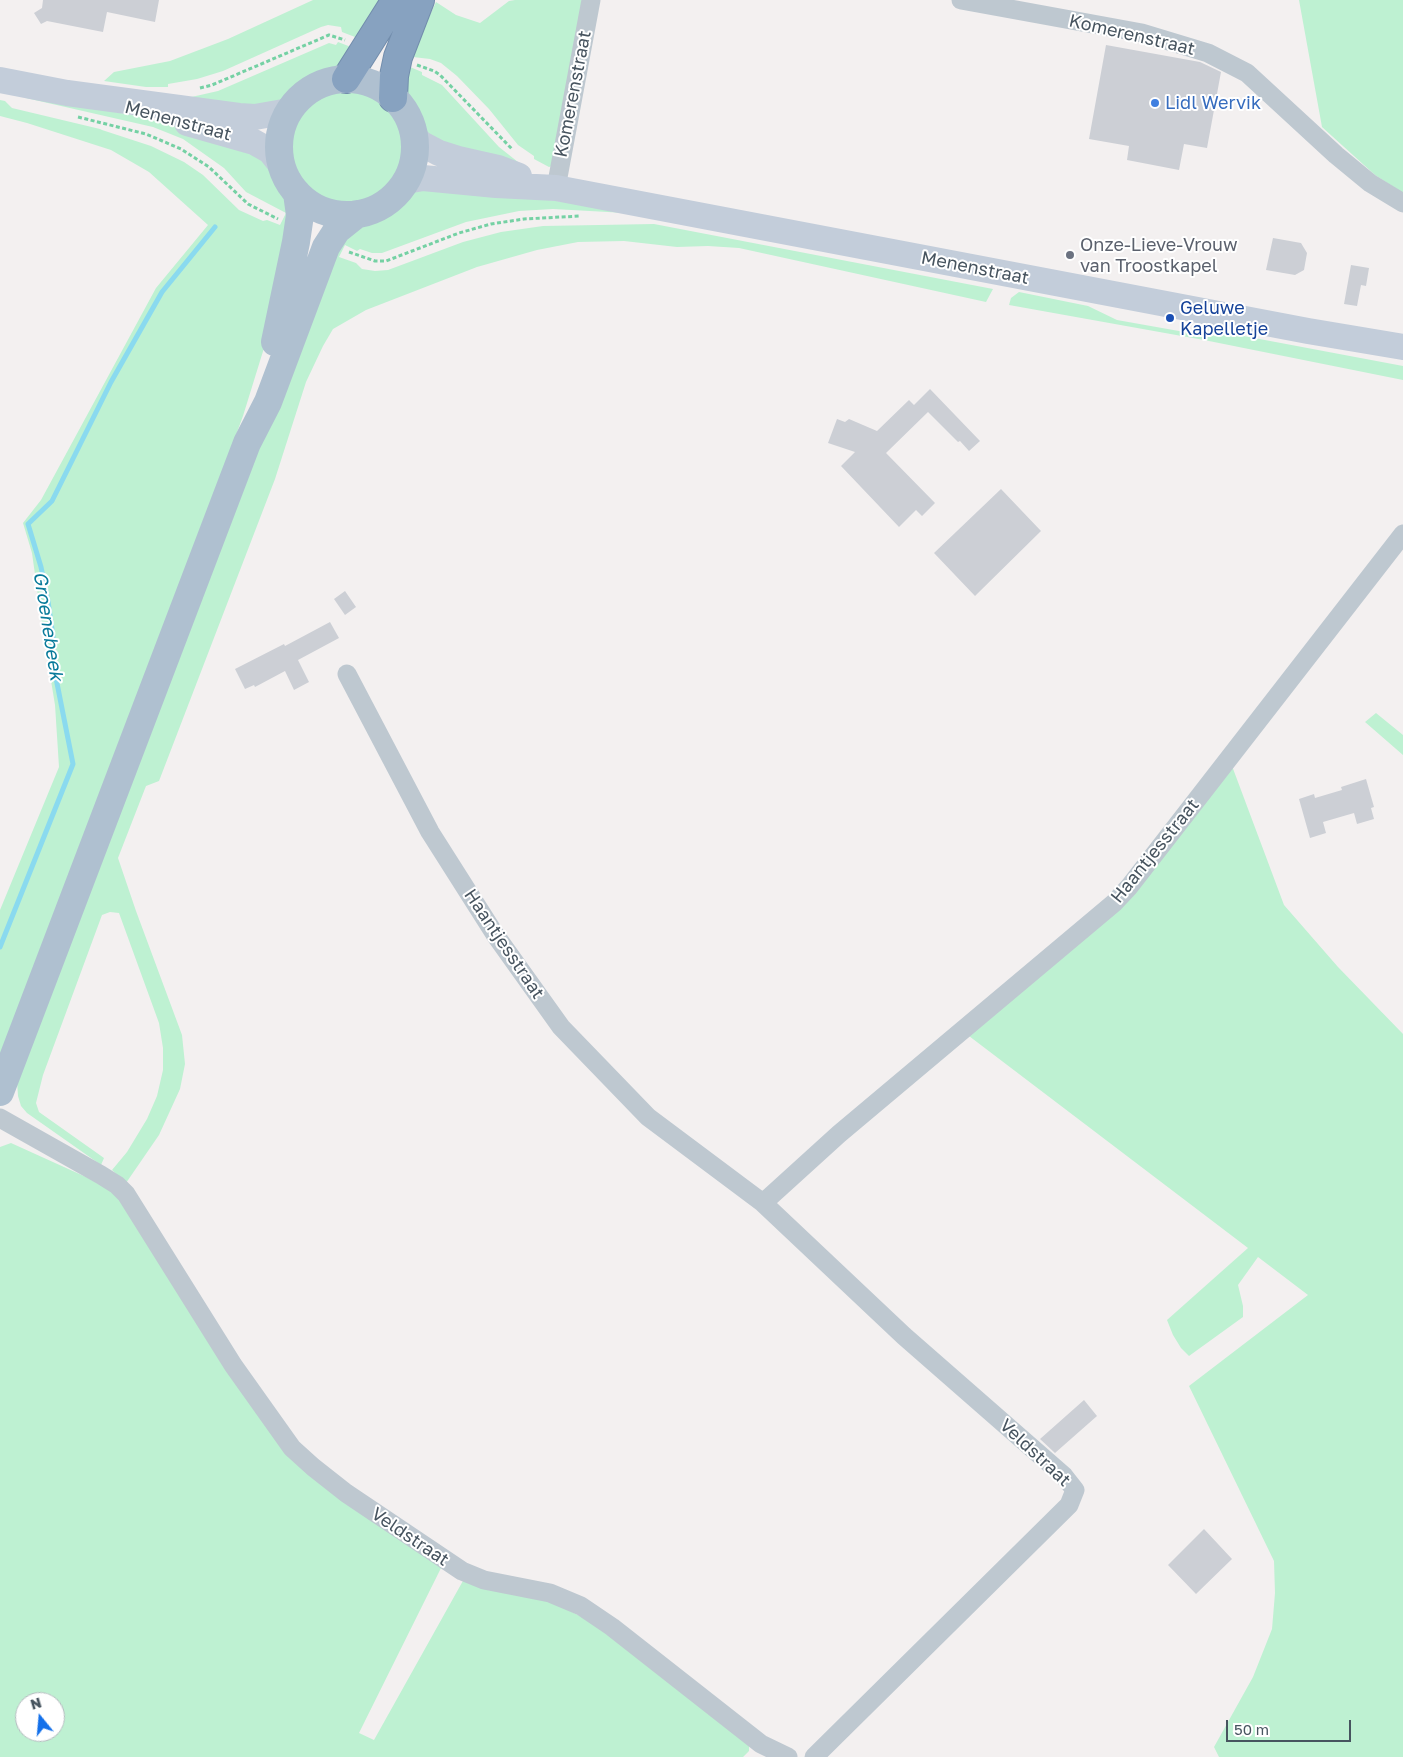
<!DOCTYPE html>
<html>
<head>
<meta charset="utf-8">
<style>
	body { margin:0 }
	#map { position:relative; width:1403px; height:1757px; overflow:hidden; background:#f3f0f0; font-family:"Golos Text",sans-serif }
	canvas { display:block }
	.north { position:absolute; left:15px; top:1692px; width:50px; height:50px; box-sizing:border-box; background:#fff; border:1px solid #b5bbbf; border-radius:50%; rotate:343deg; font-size:14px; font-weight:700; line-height:20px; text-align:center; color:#47545f }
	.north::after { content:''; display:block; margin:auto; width:18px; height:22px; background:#1370ea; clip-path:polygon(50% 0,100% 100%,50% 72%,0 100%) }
	.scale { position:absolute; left:1226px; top:1720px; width:125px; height:22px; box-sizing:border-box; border:2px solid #47545f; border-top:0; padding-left:6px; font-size:15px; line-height:18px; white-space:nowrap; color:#47545f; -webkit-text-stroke:4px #fff; paint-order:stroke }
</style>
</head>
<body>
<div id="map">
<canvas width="1403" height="1757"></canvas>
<div class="north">N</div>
<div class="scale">50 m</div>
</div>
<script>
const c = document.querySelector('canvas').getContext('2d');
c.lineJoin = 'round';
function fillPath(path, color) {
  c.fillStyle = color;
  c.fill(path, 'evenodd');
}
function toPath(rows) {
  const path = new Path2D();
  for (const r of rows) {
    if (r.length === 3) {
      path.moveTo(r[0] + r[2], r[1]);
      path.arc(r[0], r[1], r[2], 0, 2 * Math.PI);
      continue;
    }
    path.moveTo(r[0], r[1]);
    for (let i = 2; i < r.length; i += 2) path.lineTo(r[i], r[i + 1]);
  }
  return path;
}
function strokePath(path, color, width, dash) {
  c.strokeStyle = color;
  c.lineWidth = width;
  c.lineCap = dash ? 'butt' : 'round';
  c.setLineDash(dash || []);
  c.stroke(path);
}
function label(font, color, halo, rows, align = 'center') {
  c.font = font + ' "Golos Text",sans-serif';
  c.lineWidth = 4;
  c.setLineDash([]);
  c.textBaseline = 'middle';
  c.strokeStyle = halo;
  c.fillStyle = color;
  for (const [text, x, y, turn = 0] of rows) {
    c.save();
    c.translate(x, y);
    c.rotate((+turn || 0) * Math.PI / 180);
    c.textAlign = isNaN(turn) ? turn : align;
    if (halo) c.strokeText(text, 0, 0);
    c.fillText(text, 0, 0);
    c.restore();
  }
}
fillPath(toPath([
	[313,0,386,0,339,68,314,77,304,82,285,99,264,109,187,98,218,91,329,43,336,45,338,42,351,47,355,37,342,32,341,27,328,25,321,27,223,71,197,79,168,84,168,87,146,87,104,81,114,72,170,61,228,39],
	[515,0,582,0,552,166,549,167,534,159,534,156,518,145,489,109,457,76,441,63,430,59,413,57,410,67,422,72,422,75,442,85,499,147,518,162,528,167,527,170,444,149,424,130,402,87,424,18,428,19,436,2,456,15,480,23,509,1],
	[1299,0,1403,0,1403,193,1375,175,1322,127],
	[347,147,56],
	[28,96,137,116,245,146,266,159,286,198,289,205,264,348,243,416,186,570,0,1056,0,910,59,767,55,705,43,632,32,553,23,523,41,500,156,288,208,225,149,172,111,150,27,123,0,116,0,100,5,101,12,108,100,129,102,130,151,146,184,162,203,175,239,210,263,221,267,220,280,225,286,213,246,192,224,168,183,139,153,127,26,98],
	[433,185,626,210,626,213,553,209,519,211,466,222,382,253,372,253,360,249,357,251,345,245,339,257,356,263,362,269,375,271,388,270,463,242,501,232,543,226,654,224,993,289,986,302,739,248,708,246,677,247,624,241,578,242,537,250,477,267,366,310,333,329,323,346,306,382,275,479,159,781,146,786,118,858,136,911,182,1035,185,1064,180,1089,159,1135,126,1183,112,1170,127,1152,147,1119,157,1096,163,1070,163,1048,159,1023,119,913,110,912,102,915,43,1075,36,1103,39,1112,104,1158,101,1165,27,1113,21,1106,18,1096,17,1081,329,254,368,220,388,211,413,190],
	[1019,292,1088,306,1117,320,1207,336,1233,334,1403,366,1403,380,1204,340,1009,305,1011,298],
	[1376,713,1403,735,1403,755,1365,722],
	[1232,766,1284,905,1338,967,1403,1034,1403,1757,1219,1757,1214,1747,1253,1677,1272,1629,1275,1593,1274,1561,1189,1386,1308,1295,1258,1257,1238,1285,1243,1306,1243,1317,1189,1356,1181,1348,1173,1335,1167,1320,1248,1248,969,1036,1133,896],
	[11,1143,86,1177,112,1191,122,1199,275,1435,442,1566,359,1733,374,1740,464,1579,550,1601,608,1630,749,1743,749,1751,743,1757,0,1757,0,1147],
	[25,1702,55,1702,55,1732,25,1732]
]), '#bef1d2');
strokePath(toPath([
	[0,947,73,764,53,663,53,636,48,601,41,567,28,524,52,501,111,382,162,292,215,227]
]), '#8adaef', 5);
fillPath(toPath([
	[43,0,159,0,155,22,107,12,103,32,47,21,41,24,34,13,42,8],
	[1106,45,1200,62,1221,72,1207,148,1184,144,1179,170,1127,160,1129,146,1089,139],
	[1273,238,1301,243,1307,253,1304,270,1295,275,1266,270],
	[1351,265,1369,268,1366,286,1361,285,1357,306,1344,304],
	[930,389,980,441,969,451,960,441,958,442,928,412,886,453,935,503,922,516,916,510,899,527,841,466,855,452,828,443,837,419,845,422,849,419,877,431,909,400,914,405],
	[1001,489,1041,531,975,596,934,553],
	[345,591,356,607,345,615,334,599],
	[330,622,339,638,298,660,309,682,294,690,285,671,255,687,254,685,245,689,235,669,284,644,285,646],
	[1366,779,1374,807,1371,808,1374,819,1357,824,1354,813,1323,822,1326,833,1310,838,1299,799,1314,794,1315,798,1342,790,1341,787],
	[1084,1400,1097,1416,1055,1453,1040,1439],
	[1204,1529,1232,1559,1196,1594,1168,1565]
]), '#cccfd5');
const highway = toPath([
	[346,79,396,0],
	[393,98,394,76,398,57,420,0]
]);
strokePath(highway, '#728dac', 30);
strokePath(toPath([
	[417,65,434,71,440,75,512,149],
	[200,88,212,85,329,35,345,40],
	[78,117,146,134,181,149,209,167,248,204,278,219],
	[349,252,375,261,386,261,459,233,491,224,524,219,580,216]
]), '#75d1a4', 3, [4, 2.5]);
strokePath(toPath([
	[961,0,1142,33,1208,53,1247,73,1336,155,1370,183,1403,203],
	[556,188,591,0],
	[347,674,430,832,496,936,561,1027,648,1117,763,1203,904,1336,1064,1476,1075,1490,1069,1505,814,1757],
	[0,1118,101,1175,117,1185,126,1194,233,1365,292,1448,313,1467,346,1493,462,1571,484,1580,550,1593,581,1606,612,1627,761,1744,788,1757],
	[763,1203,839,1134,1114,903,1129,887,1403,534]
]), '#bec8d0', 19);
strokePath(toPath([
	[0,80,67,93,239,116,255,117,289,111],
	[187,123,254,142,270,151,281,165],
	[414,137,422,144,439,153,458,159,498,168,519,176],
	[406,181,423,178,496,185,556,188,1308,331,1403,347]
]), '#c3cdda', 26);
strokePath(toPath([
	[347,147,68],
	[275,342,296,242,300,215,297,193],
	[0,1092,247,443,268,402,326,247,337,230,357,214]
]), '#afc0d0', 28);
strokePath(highway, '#87a2c0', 28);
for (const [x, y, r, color] of [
	[1155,103,5,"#3f7fe0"],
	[1070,255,5,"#6b7280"],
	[1170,318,5,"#1a4fb4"]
]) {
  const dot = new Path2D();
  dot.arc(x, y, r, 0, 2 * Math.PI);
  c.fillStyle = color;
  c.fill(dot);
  strokePath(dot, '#fff', 2);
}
label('18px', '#47545f', '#fff', [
	["Komerenstraat",1132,35,13],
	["Komerenstraat",573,94,-79],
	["Menenstraat",178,121,15],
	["Menenstraat",975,268,11],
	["Haantjesstraat",1155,851,-51],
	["Haantjesstraat",504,944,56],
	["Veldstraat",1035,1453,43],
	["Veldstraat",410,1537,34]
]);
label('18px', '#366cbe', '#fff', [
	["Lidl Wervik",1165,103]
], 'left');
label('18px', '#5b616d', '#fff', [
	["Onze-Lieve-Vrouw",1080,245],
	["van Troostkapel",1080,266]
], 'left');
label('18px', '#164399', '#fff', [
	["Geluwe",1180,308],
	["Kapelletje",1180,329]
], 'left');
label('italic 19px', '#087a9a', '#fff', [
	["Groenebeek",48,626,81]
]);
</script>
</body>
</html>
